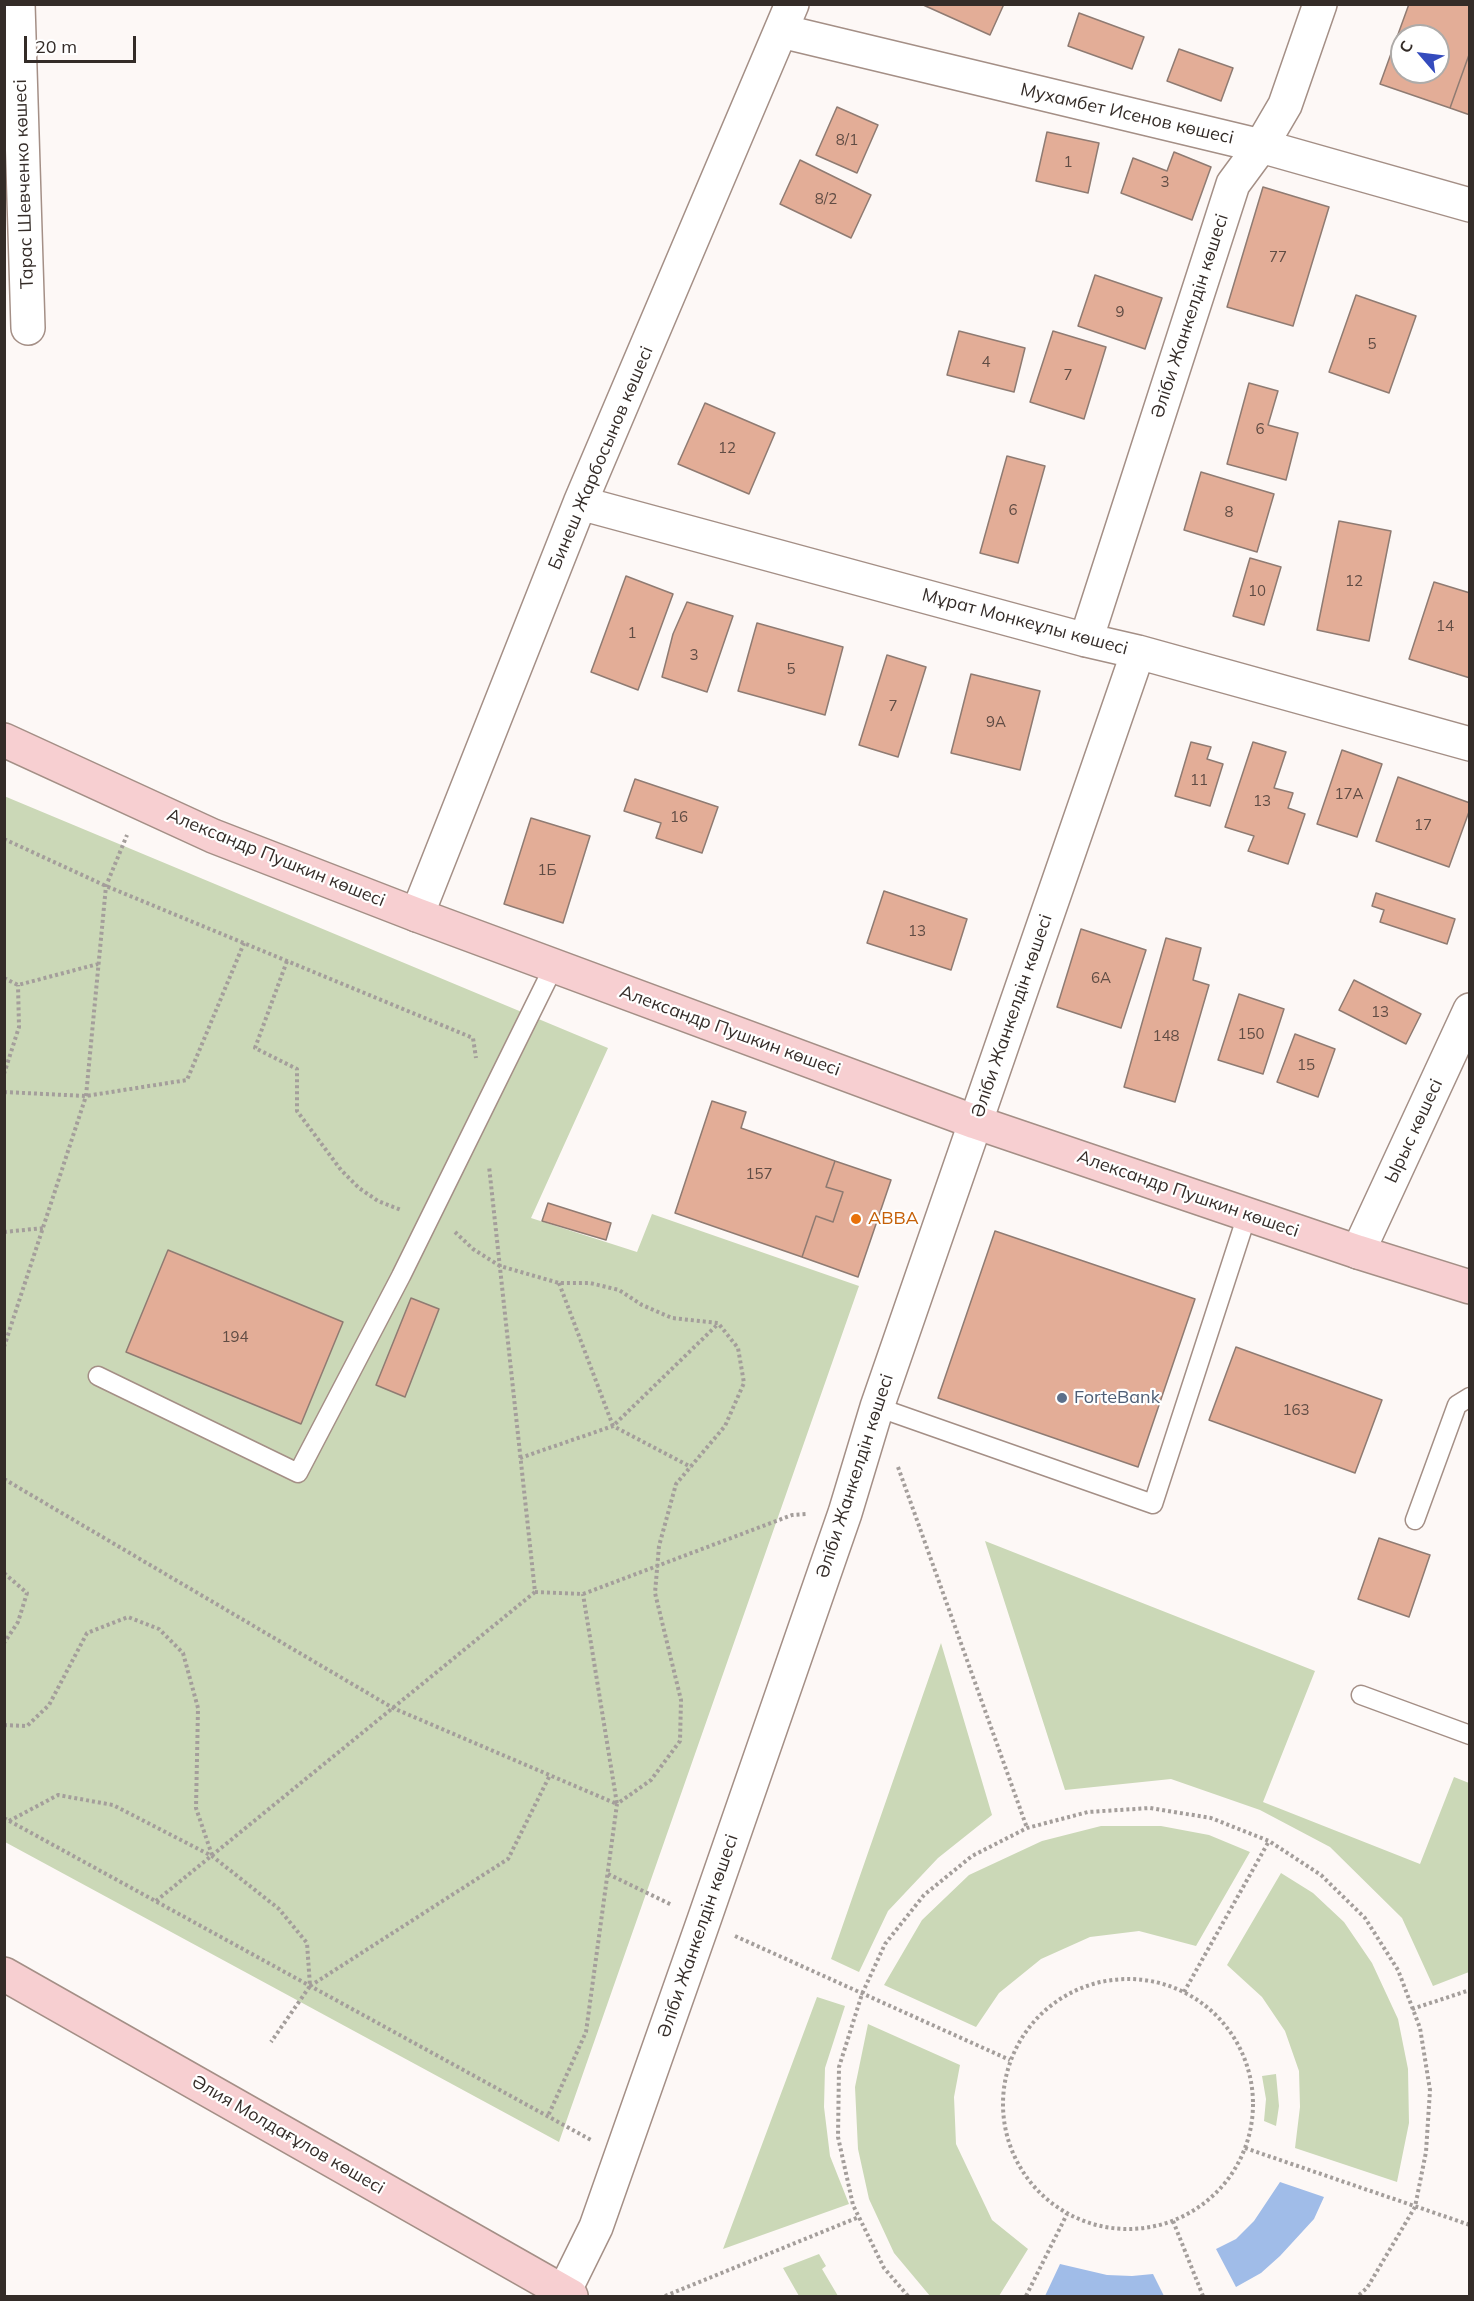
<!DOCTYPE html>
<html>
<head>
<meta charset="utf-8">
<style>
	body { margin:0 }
	#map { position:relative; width:1474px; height:2301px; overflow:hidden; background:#fdf8f6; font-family:Mulish,sans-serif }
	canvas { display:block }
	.frame { position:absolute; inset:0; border:6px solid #342c28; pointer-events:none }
	.north { position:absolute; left:1390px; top:24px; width:60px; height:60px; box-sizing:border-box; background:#fff; border:2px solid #aeaba9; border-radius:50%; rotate:298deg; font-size:16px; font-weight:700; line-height:24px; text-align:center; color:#342c28 }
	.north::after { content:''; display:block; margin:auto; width:21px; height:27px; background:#344bbd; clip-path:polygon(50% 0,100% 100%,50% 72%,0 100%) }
	.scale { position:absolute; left:24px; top:36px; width:112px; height:27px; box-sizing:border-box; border:3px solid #342c28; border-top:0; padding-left:8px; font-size:18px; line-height:21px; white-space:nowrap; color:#342c28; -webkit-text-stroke:4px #fff; paint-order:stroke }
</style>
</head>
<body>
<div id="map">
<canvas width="1474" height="2301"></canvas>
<div class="frame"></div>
<div class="north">С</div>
<div class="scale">20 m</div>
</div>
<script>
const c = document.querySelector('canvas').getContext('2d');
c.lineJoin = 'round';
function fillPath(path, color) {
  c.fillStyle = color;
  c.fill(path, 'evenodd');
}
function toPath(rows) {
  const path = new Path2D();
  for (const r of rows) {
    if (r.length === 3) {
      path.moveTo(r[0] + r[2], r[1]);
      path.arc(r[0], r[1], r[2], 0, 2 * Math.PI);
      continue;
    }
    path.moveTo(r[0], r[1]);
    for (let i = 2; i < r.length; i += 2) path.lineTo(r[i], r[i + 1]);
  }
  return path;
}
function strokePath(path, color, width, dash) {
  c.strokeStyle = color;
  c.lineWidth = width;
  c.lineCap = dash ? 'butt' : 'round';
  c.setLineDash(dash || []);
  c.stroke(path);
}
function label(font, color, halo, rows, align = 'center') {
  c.font = font + ' Mulish,sans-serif';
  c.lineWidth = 4.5;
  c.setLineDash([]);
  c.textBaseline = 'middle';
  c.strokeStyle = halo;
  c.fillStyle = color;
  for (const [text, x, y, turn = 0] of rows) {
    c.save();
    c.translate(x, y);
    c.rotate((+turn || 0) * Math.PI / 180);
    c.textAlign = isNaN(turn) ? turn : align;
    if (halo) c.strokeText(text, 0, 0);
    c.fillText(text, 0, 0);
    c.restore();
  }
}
fillPath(toPath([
	[4,796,608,1048,531,1218,637,1252,652,1214,859,1286,559,2142,5,1842],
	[985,1541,1315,1671,1263,1802,1420,1864,1454,1777,1469,1783,1469,1972,1433,1986,1402,1918,1330,1847,1260,1810,1171,1779,1065,1790],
	[941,1643,992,1815,938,1858,888,1911,859,1972,831,1959],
	[1101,1826,1161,1826,1209,1835,1250,1852,1196,1946,1139,1931,1090,1937,1041,1959,999,1993,976,2027,884,1985,922,1920,969,1875,1042,1841],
	[1281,1873,1313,1893,1344,1922,1372,1963,1398,2019,1408,2069,1409,2123,1397,2182,1295,2148,1300,2107,1299,2071,1285,2031,1262,1997,1227,1965],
	[817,1997,845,2006,825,2068,824,2107,830,2156,849,2204,723,2249],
	[868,2024,960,2065,954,2097,956,2144,992,2220,1028,2249,999,2296,930,2296,894,2253,869,2199,858,2149,855,2087],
	[1276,2074,1279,2106,1276,2126,1264,2121,1266,2099,1262,2076],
	[819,2254,826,2266,822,2269,838,2296,799,2296,783,2268]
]), '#cbd8b7');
fillPath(toPath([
	[1280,2182,1324,2197,1314,2219,1280,2256,1261,2273,1236,2287,1216,2249,1236,2239,1254,2221],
	[1060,2264,1107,2275,1132,2276,1153,2274,1164,2296,1045,2296]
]), '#a0bce8');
const building = toPath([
	[921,4,1004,4,990,35,921,4],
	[1409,4,1470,4,1470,52,1450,108,1380,84,1409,4],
	[1402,36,1438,36,1438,72,1402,72,1402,36],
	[1079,13,1144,37,1132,69,1068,46,1079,13],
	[1179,49,1233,68,1221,101,1167,81,1179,49],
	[1470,52,1470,115,1450,108,1470,52],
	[837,107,878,125,857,173,816,155,837,107],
	[1047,132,1099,143,1088,193,1036,181,1047,132],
	[1174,152,1211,167,1192,220,1121,193,1133,158,1167,171,1174,152],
	[800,160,871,195,851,238,780,204,800,160],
	[1263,187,1329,207,1293,326,1227,307,1263,187],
	[1095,275,1162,298,1145,349,1078,326,1095,275],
	[1356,295,1416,316,1389,393,1329,372,1356,295],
	[959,331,1025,348,1014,392,947,375,959,331],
	[1053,331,1106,347,1084,419,1030,402,1053,331],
	[1249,383,1278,391,1268,425,1298,433,1286,480,1227,464,1249,383],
	[705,403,775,433,749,494,678,464,705,403],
	[1007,456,1045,466,1018,563,980,553,1007,456],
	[1201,472,1274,494,1257,552,1184,530,1201,472],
	[1339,521,1391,531,1369,641,1317,630,1339,521],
	[1250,558,1281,567,1264,625,1233,616,1250,558],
	[626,576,673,594,638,690,591,672,626,576],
	[1434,582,1470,593,1470,678,1409,659,1434,582],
	[687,602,733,616,707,692,662,677,673,634,687,602],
	[757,623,843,647,825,715,738,691,757,623],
	[887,655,926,667,898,757,859,745,887,655],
	[971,674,1040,691,1020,770,951,753,971,674],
	[1191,742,1211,747,1207,759,1223,764,1210,806,1175,796,1191,742],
	[1253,742,1286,752,1274,788,1293,793,1288,808,1305,814,1288,864,1248,851,1254,836,1225,827,1253,742],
	[1342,750,1382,764,1357,837,1317,824,1342,750],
	[1398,777,1470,803,1470,809,1449,867,1376,841,1398,777],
	[635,779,718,807,702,853,656,838,661,823,624,811,635,779],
	[531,818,590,836,563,923,504,904,531,818],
	[884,891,967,919,951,970,867,943,884,891],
	[1376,893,1455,919,1447,944,1380,922,1384,910,1372,906,1376,893],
	[1081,929,1146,950,1121,1028,1057,1007,1081,929],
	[1166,938,1201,948,1193,980,1209,985,1175,1102,1124,1087,1166,938],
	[1354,980,1421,1014,1406,1044,1339,1010,1354,980],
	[1239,994,1284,1009,1263,1074,1218,1060,1239,994],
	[1295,1034,1335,1049,1318,1097,1277,1082,1295,1034],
	[712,1101,746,1112,741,1128,835,1161,826,1187,843,1192,833,1222,816,1216,802,1257,675,1213,712,1101],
	[835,1161,891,1180,858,1277,802,1257,816,1216,833,1222,843,1192,826,1187,835,1161],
	[548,1203,611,1223,606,1240,542,1221,548,1203],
	[995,1231,1195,1299,1138,1467,938,1398,995,1231],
	[168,1250,343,1322,301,1424,126,1352,168,1250],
	[411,1298,439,1309,405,1397,376,1385,411,1298],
	[1236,1347,1382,1400,1355,1473,1209,1420,1236,1347],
	[1379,1538,1430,1555,1409,1617,1358,1599,1379,1538]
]);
fillPath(building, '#e3ad97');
strokePath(building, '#8f7b72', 1.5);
const lane = toPath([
	[98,1376,298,1473,401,1276,554,966],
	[877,1407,1153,1504,1247,1215],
	[1415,1520,1457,1405,1470,1397],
	[1361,1695,1470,1735]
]);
const street = toPath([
	[18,4,28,328],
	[781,31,1261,146,1470,205],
	[580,503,1086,640,1138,652,1470,744],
	[1086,640,1233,184,1261,146,1285,105,1320,4],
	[417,915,580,503,792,4],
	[1358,1252,1470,1010],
	[562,2296,596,2227,704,1920,845,1513,877,1407,1138,652]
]);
const secondary = toPath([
	[4,740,213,836,417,915,975,1122,1358,1252,1470,1287],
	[4,1974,571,2296]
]);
strokePath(lane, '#a48f86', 21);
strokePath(street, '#a48f86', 36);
strokePath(secondary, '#a48f86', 36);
strokePath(toPath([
	[4,839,106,886,473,1038,476,1058],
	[287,961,255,1048,297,1069,297,1111,341,1170,359,1188,378,1201,401,1210],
	[4,978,18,985,98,964],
	[4,1074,19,1027,18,985],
	[4,1092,86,1096,187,1080,244,943],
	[4,1232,44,1228],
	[455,1232,473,1249,500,1266,559,1283,590,1283,619,1290,642,1305,672,1318,718,1323,738,1348,744,1383,725,1426,676,1484,659,1546,655,1593,681,1700,680,1741,651,1780,617,1804,586,2032,548,2116],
	[559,1283,613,1426,718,1324],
	[4,1347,86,1096,106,886,127,835],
	[520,1458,613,1426,691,1467],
	[898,1467,1027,1828],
	[4,1479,393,1708,617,1804,583,1594],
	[4,1573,27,1593,18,1622,4,1643],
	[535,1592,583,1594,792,1515,807,1514],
	[4,1725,27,1726,49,1705,87,1633,128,1617,159,1629,183,1653,198,1708,196,1808,212,1855],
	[4,1818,591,2140],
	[9,1821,58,1795,113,1805,212,1856,279,1909,307,1943,310,1986,271,2042],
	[608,1874,672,1905],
	[156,1901,535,1592,489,1166],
	[735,1936,1010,2060],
	[1128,2104,125],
	[310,1986,508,1859,550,1775],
	[1184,1992,1269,1841],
	[1412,2009,1470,1990],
	[1245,2148,1470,2225],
	[1173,2221,1203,2296],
	[665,2296,859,2217],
	[908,2296,884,2268,853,2205,838,2137,839,2067,862,1994,885,1944,924,1895,972,1856,1027,1828,1088,1812,1150,1808,1211,1818,1269,1841,1321,1875,1365,1918,1398,1970,1420,2028,1430,2090,1426,2152,1415,2207,1367,2288,1358,2296],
	[1026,2296,1067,2214]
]), '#a49e9b', 4, [3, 3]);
strokePath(lane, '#fff', 18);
strokePath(street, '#fff', 33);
strokePath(secondary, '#f7cfd1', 33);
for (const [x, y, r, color] of [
	[856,1219,6,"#e8710a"],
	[1062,1398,6,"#5c6f8a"]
]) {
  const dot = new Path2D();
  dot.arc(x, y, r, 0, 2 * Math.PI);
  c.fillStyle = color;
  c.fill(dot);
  strokePath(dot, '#fff', 2);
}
label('15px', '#604c44', null, [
	["8/1",847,140],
	["1",1068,162],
	["3",1165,182],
	["8/2",826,199],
	["77",1278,257],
	["9",1120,312],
	["5",1372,344],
	["4",986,362],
	["7",1068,375],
	["6",1260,429],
	["12",727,448],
	["6",1013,510],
	["8",1229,512],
	["12",1354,581],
	["10",1257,591],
	["14",1445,626],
	["1",632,633],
	["3",694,655],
	["5",791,669],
	["7",893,706],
	["9А",996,722],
	["11",1199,780],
	["17А",1349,794],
	["13",1262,801],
	["16",679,817],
	["17",1423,825],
	["1Б",547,870],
	["13",917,931],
	["6А",1101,978],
	["13",1380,1012],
	["150",1251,1034],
	["148",1166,1036],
	["15",1306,1065],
	["157",759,1174],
	["194",235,1337],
	["163",1296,1410]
]);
label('18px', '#342c28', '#fff', [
	["Мухамбет Исенов көшесі",1127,114,13],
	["Тарас Шевченко көшесі",24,184,-92],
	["Әліби Жанкелдін көшесі",1190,316,-72],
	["Бинеш Жарбосынов көшесі",601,458,-67],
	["Мұрат Монкеұлы көшесі",1025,622,15],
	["Александр Пушкин көшесі",276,858,22],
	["Әліби Жанкелдін көшесі",1012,1016,-71],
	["Александр Пушкин көшесі",730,1031,20],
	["Ырыс көшесі",1414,1131,-65],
	["Александр Пушкин көшесі",1188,1194,19],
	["Әліби Жанкелдін көшесі",855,1476,-72],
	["Әліби Жанкелдін көшесі",698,1936,-71],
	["Әлия Молдағұлов көшесі",288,2135,30]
]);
label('18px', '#c56008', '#fff', [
	["ABBA",868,1219]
], 'left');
label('18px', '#4e5e75', '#fff', [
	["ForteBank",1074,1398]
], 'left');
</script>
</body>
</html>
